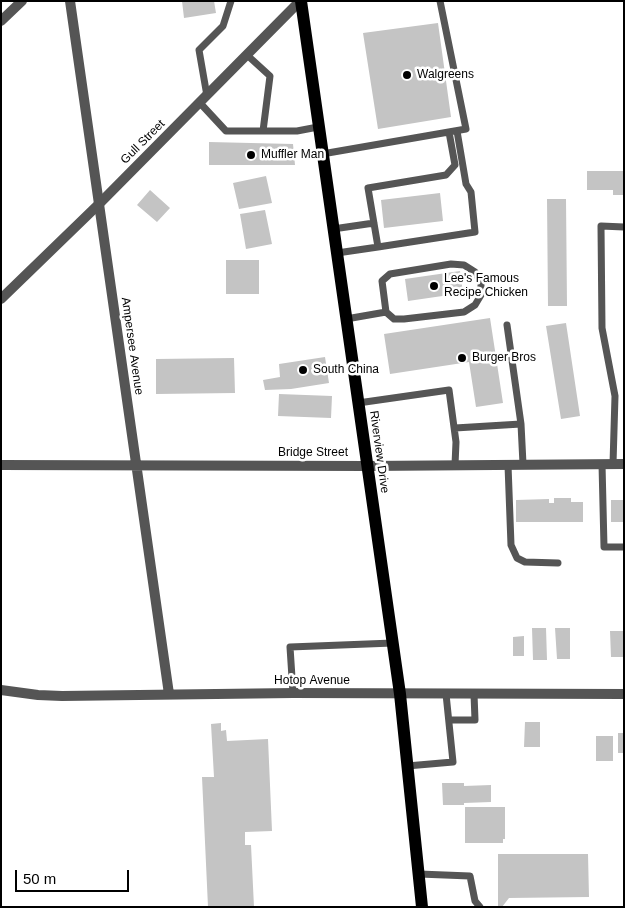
<!DOCTYPE html>
<html>
<head>
<meta charset="utf-8">
<style>
	body { margin:0 }
	#map { position:relative; width:625px; height:908px; overflow:hidden; background:#fff; font-family:Helvetica,sans-serif }
	canvas { display:block }
	.frame { position:absolute; inset:0; border:2px solid #000; pointer-events:none }
	.scale { position:absolute; left:15px; top:870px; width:114px; height:22px; box-sizing:border-box; border:2px solid #000; border-top:0; padding-left:6px; font-size:15px; line-height:18px; white-space:nowrap; color:#000; -webkit-text-stroke:4px #fff; paint-order:stroke }
</style>
</head>
<body>
<div id="map">
<canvas width="625" height="908"></canvas>
<div class="frame"></div>
<div class="scale">50 m</div>
</div>
<script>
const c = document.querySelector('canvas').getContext('2d');
c.lineJoin = 'round';
function fillPath(path, color) {
  c.fillStyle = color;
  c.fill(path, 'evenodd');
}
function toPath(rows) {
  const path = new Path2D();
  for (const r of rows) {
    path.moveTo(r[0], r[1]);
    for (let i = 2; i < r.length; i += 2) path.lineTo(r[i], r[i + 1]);
  }
  return path;
}
function strokePath(path, color, width, dash) {
  c.strokeStyle = color;
  c.lineWidth = width;
  c.lineCap = dash ? 'butt' : 'round';
  c.setLineDash(dash || []);
  c.stroke(path);
}
function label(font, color, halo, rows, align = 'center') {
  c.font = font + ' Helvetica,sans-serif';
  c.lineWidth = 5;
  c.setLineDash([]);
  c.textBaseline = 'middle';
  c.strokeStyle = halo;
  c.fillStyle = color;
  for (const [text, x, y, turn = 0] of rows) {
    c.save();
    c.translate(x, y);
    c.rotate((+turn || 0) * Math.PI / 180);
    c.textAlign = isNaN(turn) ? turn : align;
    if (halo) c.strokeText(text, 0, 0);
    c.fillText(text, 0, 0);
    c.restore();
  }
}
fillPath(toPath([
	[182,1,214,1,216,13,184,18],
	[438,23,451,117,378,129,363,33],
	[209,142,293,144,295,165,209,165],
	[587,171,624,171,624,195,613,195,613,190,587,190],
	[266,176,272,203,239,209,233,183],
	[150,190,170,208,157,222,137,205],
	[440,193,443,221,384,228,381,200],
	[547,199,566,199,567,306,548,306],
	[265,210,272,244,246,249,240,214],
	[226,260,259,260,259,294,226,294],
	[460,271,463,293,408,301,405,279],
	[490,318,503,403,476,407,469,362,390,374,384,334],
	[566,323,580,416,561,419,546,326],
	[325,357,329,383,291,389,265,390,263,380,280,377,279,364],
	[234,358,235,393,156,394,156,359],
	[279,394,332,396,331,418,278,416],
	[554,498,571,498,571,502,583,502,583,522,516,522,516,500,549,499,549,503,554,503],
	[611,500,624,500,624,522,611,522],
	[532,628,546,628,547,660,533,660],
	[555,628,570,628,570,659,557,659],
	[610,631,624,631,624,657,611,657],
	[524,636,524,656,513,656,513,637],
	[525,722,540,722,540,747,524,747],
	[221,723,221,731,226,730,227,741,268,739,272,831,245,832,245,845,251,845,254,907,208,907,202,777,214,777,211,724],
	[618,733,624,733,624,753,618,753],
	[596,736,613,736,613,761,596,761],
	[442,783,464,783,464,786,491,785,491,802,464,803,464,805,443,805],
	[465,807,505,807,505,839,503,839,503,843,465,843],
	[498,854,588,854,589,897,509,898,502,907,498,907]
]), '#c4c4c4');
strokePath(toPath([
	[247,55,270,76,263,131],
	[207,96,199,50,223,26,231,1],
	[200,103,226,131,297,131,318,127],
	[449,132,455,165,446,175,368,188,378,247,475,232,471,192,466,184,457,131],
	[322,154,466,129,440,1],
	[333,229,374,223],
	[337,253,378,247],
	[346,319,386,312,382,281,390,274,451,264,464,265,475,272,481,283,481,295,475,305,464,312,404,319,394,319,386,312],
	[507,325,521,424,523,464],
	[358,403,449,390,456,442,455,465],
	[455,428,521,424],
	[602,464,604,547,624,547],
	[613,464,615,396,602,328,601,226,624,227],
	[508,465,511,545,517,558,525,562,558,563],
	[293,693,290,647,393,643],
	[449,720,475,720,474,694],
	[407,766,453,762,446,694],
	[419,874,470,876,475,901,480,907]
]), '#555', 7);
strokePath(toPath([
	[70,1,169,694],
	[1,21,22,1],
	[1,465,367,466,624,464],
	[1,690,38,695,62,696,293,693,624,694]
]), '#555', 10);
strokePath(toPath([
	[1,299,99,204,300,1]
]), '#555', 10);
strokePath(toPath([
	[301,1,400,694,422,907]
]), '#000', 12);
for (const [x, y, r, color] of [
	[407,75,5,"#000"],
	[251,155,5,"#000"],
	[434,286,5,"#000"],
	[462,358,5,"#000"],
	[303,370,5,"#000"]
]) {
  const dot = new Path2D();
  dot.arc(x, y, r, 0, 2 * Math.PI);
  c.fillStyle = color;
  c.fill(dot);
  strokePath(dot, '#fff', 2);
}
label('12px', '#000', '#fff', [
	["Walgreens",417,75],
	["Muffler Man",261,155],
	["Lee's Famous",444,279],
	["Recipe Chicken",444,293],
	["Burger Bros",472,358],
	["South China",313,370]
], 'left');
label('12px', '#000', '#fff', [
	["Gull Street",143,142,-45],
	["Ampersee Avenue",132,346,82],
	["Riverview Drive",379,452,82],
	["Bridge Street",313,453],
	["Hotop Avenue",312,681]
]);
</script>
</body>
</html>
